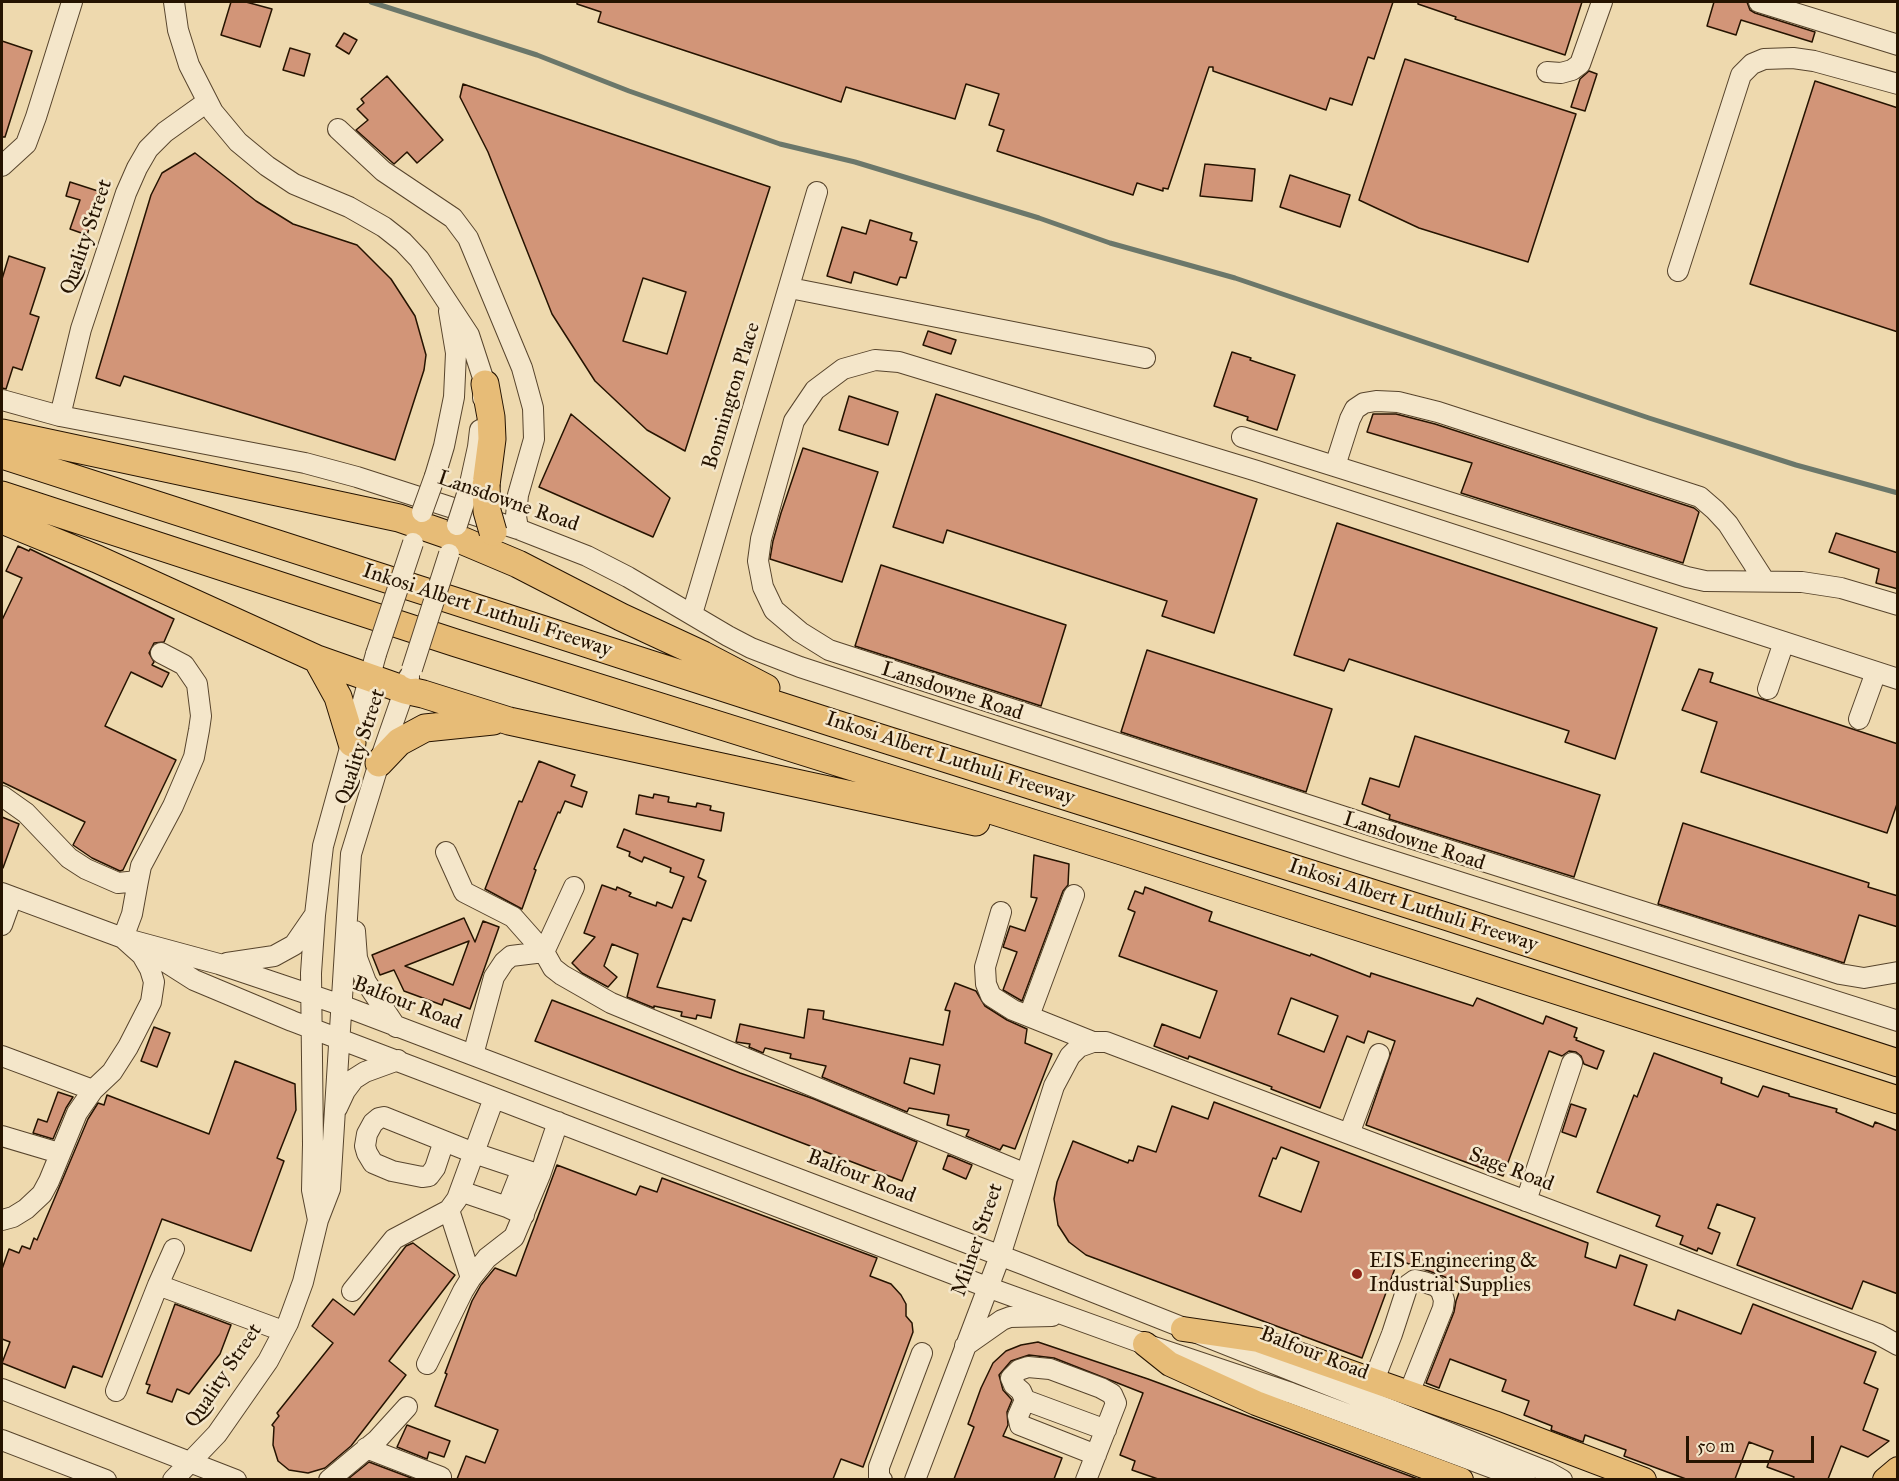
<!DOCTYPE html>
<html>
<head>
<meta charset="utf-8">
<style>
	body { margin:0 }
	#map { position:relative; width:1899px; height:1481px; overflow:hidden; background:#eed9ae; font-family:"IM FELL Great Primer",serif }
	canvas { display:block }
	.frame { position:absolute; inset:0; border:3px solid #251300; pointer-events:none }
	.scale { position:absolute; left:1686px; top:1436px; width:128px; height:27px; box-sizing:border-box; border:3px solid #251300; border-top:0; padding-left:8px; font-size:18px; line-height:21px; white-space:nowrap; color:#251300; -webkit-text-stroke:4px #f4e6ca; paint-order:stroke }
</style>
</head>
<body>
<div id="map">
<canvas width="1899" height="1481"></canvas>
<div class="frame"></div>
<div class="scale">50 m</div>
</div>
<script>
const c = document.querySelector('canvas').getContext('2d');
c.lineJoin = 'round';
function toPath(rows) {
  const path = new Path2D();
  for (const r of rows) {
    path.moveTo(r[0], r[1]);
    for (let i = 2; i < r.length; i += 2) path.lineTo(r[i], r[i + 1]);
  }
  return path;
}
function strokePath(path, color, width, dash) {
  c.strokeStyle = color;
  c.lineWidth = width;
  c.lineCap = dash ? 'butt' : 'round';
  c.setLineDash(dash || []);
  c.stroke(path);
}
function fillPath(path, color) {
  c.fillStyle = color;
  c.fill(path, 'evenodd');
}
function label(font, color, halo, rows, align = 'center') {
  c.font = font + ' "IM FELL Great Primer",serif';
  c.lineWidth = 5;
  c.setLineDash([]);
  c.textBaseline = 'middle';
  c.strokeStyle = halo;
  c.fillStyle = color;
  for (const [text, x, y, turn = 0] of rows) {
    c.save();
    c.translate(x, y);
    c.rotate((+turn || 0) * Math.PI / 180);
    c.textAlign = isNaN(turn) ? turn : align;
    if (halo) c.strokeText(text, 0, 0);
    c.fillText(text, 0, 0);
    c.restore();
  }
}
strokePath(toPath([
	[371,2,537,55,629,91,780,144,855,162,1039,218,1110,243,1235,278,1649,418,1796,465,1898,493]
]), '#6b776a', 5);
const building = toPath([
	[231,2,246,2,272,9,260,47,221,35,231,2],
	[577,2,1393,2,1374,59,1368,57,1352,105,1330,98,1326,110,1213,71,1213,67,1209,67,1168,189,1163,188,1163,191,1137,183,1133,195,997,151,1004,130,989,125,999,94,966,84,955,119,846,87,841,102,598,22,601,12,577,4,577,2],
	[1418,2,1582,2,1565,55,1455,19,1456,17,1418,4,1418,2],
	[1714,2,1747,2,1750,10,1755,13,1815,32,1812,42,1741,20,1736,35,1707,26,1714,2],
	[344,33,357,40,349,54,336,46,344,33],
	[2,41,32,51,5,137,2,137,2,41],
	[290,48,310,54,304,76,283,70,290,48],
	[1405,59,1576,114,1528,262,1419,228,1359,200,1405,59],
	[1589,71,1597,74,1585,111,1571,107,1580,79,1589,71],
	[387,76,443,140,417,163,407,152,394,164,356,130,368,120,357,109,364,103,361,99,387,76],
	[1815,81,1898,108,1898,332,1750,284,1815,81],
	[463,84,770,187,685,451,647,430,595,381,552,314,488,152,460,97,463,84],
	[643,278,686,292,667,354,623,341,643,278],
	[195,153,256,201,293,224,357,245,391,279,415,316,426,355,424,370,395,460,124,376,120,386,96,378,151,195,162,173,195,153],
	[1205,164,1255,169,1252,201,1200,196,1205,164],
	[1290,175,1350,195,1340,227,1280,207,1290,175],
	[70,182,101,192,87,235,70,229,80,200,66,196,70,182],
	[870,220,912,233,910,240,917,242,906,278,900,277,897,285,854,272,851,283,827,276,842,227,866,234,870,220],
	[9,256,45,268,30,314,39,317,22,370,13,367,6,389,2,388,2,279,9,256],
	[928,331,956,340,951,354,923,345,928,331],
	[1232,352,1251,358,1250,360,1295,375,1277,430,1247,420,1248,417,1214,406,1232,352],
	[936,394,1257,499,1214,633,1162,616,1167,601,947,530,943,543,893,527,936,394],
	[849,396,898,412,888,445,839,430,849,396],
	[571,414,670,498,653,537,539,487,571,414],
	[1373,414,1396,414,1435,424,1694,508,1699,512,1683,563,1461,493,1472,463,1367,432,1373,414],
	[803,448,878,472,842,582,770,559,773,541,781,513,803,448],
	[1337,523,1657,628,1615,759,1565,742,1569,731,1349,659,1344,671,1294,655,1337,523],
	[1836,533,1898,553,1898,589,1876,583,1879,569,1829,552,1836,533],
	[18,546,29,551,30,549,174,619,164,642,154,643,149,653,154,662,152,665,169,673,162,687,131,672,105,726,176,760,123,870,120,871,92,858,73,845,85,822,2,782,2,620,22,578,6,571,18,546],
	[881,565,1066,625,1041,706,855,646,881,565],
	[1147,650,1332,709,1306,792,1121,732,1147,650],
	[1699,669,1713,673,1710,682,1898,744,1898,801,1887,833,1701,772,1717,722,1682,710,1699,669],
	[1415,736,1600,795,1574,877,1389,819,1390,815,1362,804,1370,778,1399,787,1415,736],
	[539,761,575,775,571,786,587,792,582,807,565,801,560,813,558,812,534,869,536,870,522,909,485,889,519,801,522,802,539,761],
	[654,794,669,797,668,802,696,807,697,803,711,806,710,810,724,813,721,831,636,814,639,795,653,798,654,794],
	[2,817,19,824,3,868,2,868,2,817],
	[1683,823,1869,883,1868,887,1898,896,1898,927,1859,915,1844,963,1658,904,1683,823],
	[624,829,704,860,698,877,706,881,691,921,683,918,657,987,715,1000,711,1018,697,1015,696,1019,681,1016,682,1012,654,1006,654,1008,627,997,638,954,612,944,604,966,617,977,608,987,582,973,572,963,595,937,584,933,602,885,616,890,617,887,631,893,629,896,656,906,657,902,672,908,684,877,670,872,671,868,644,857,642,862,629,856,630,852,617,847,624,829],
	[1034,855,1069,864,1068,885,1063,891,1022,1001,1003,990,1017,952,1003,947,1010,926,1025,931,1037,898,1031,897,1034,855],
	[1145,887,1212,912,1209,921,1310,956,1311,954,1370,977,1371,973,1473,1006,1477,998,1543,1024,1546,1016,1577,1028,1574,1037,1577,1038,1576,1040,1604,1051,1597,1069,1584,1064,1581,1056,1576,1052,1569,1051,1562,1056,1549,1051,1503,1176,1366,1125,1395,1041,1368,1031,1364,1043,1347,1036,1320,1108,1271,1089,1272,1087,1189,1056,1188,1059,1154,1046,1162,1024,1200,1038,1217,991,1119,956,1135,912,1128,909,1135,891,1143,894,1145,887],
	[1291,998,1338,1016,1324,1052,1278,1034,1291,998],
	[464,918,475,942,483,921,499,927,470,1009,444,999,442,1005,404,991,394,970,380,975,372,955,464,918],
	[469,941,453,985,405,966,469,941],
	[955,983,976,991,985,1006,1007,1020,1027,1029,1025,1043,1052,1054,1015,1149,1003,1145,1000,1150,966,1136,969,1130,947,1125,949,1115,909,1108,907,1112,822,1077,826,1066,790,1058,791,1054,765,1048,763,1053,749,1047,750,1044,736,1042,740,1024,804,1038,808,1009,824,1011,823,1019,943,1045,950,1011,945,1010,955,983],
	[910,1058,940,1065,934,1094,904,1083,910,1058],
	[552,1000,740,1073,814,1099,917,1142,902,1181,535,1041,552,1000],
	[154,1027,170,1033,157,1067,141,1061,154,1027],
	[1654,1053,1722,1078,1721,1083,1758,1097,1763,1086,1789,1094,1789,1096,1837,1109,1836,1112,1873,1127,1875,1122,1898,1131,1898,1294,1863,1281,1852,1309,1737,1265,1755,1218,1717,1204,1708,1228,1720,1233,1712,1254,1698,1248,1697,1251,1680,1244,1683,1236,1656,1226,1660,1216,1597,1192,1634,1095,1637,1097,1654,1053],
	[235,1061,295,1084,296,1110,277,1158,284,1161,251,1251,162,1219,102,1377,73,1366,65,1388,2,1363,10,1342,2,1339,2,1269,9,1249,19,1253,22,1246,30,1249,34,1238,37,1240,88,1119,98,1103,104,1105,107,1095,209,1134,235,1061],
	[58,1092,73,1097,66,1108,53,1139,33,1133,38,1119,47,1122,58,1092],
	[1214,1102,1588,1243,1585,1257,1616,1268,1620,1255,1647,1265,1634,1305,1675,1320,1678,1310,1741,1334,1753,1304,1876,1352,1864,1383,1878,1389,1863,1430,1889,1441,1868,1457,1841,1446,1828,1479,1793,1479,1794,1477,1767,1467,1773,1451,1749,1442,1735,1479,1686,1479,1624,1456,1626,1450,1585,1435,1583,1442,1551,1430,1552,1426,1524,1415,1529,1401,1502,1391,1506,1380,1450,1359,1439,1388,1426,1383,1454,1312,1456,1301,1462,1284,1440,1275,1398,1260,1362,1358,1086,1255,1069,1242,1058,1225,1054,1199,1057,1182,1073,1141,1128,1163,1129,1160,1133,1161,1138,1146,1156,1152,1172,1106,1208,1119,1214,1102],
	[1281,1147,1319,1162,1301,1212,1259,1196,1273,1158,1276,1159,1281,1147],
	[1571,1104,1586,1109,1576,1137,1562,1132,1571,1104],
	[948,1155,972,1165,966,1179,943,1169,948,1155],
	[557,1165,636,1195,640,1186,657,1192,662,1178,877,1258,870,1276,891,1284,901,1295,906,1304,906,1316,912,1323,913,1332,863,1467,841,1459,833,1479,457,1479,466,1456,485,1463,498,1430,435,1406,447,1374,445,1373,472,1301,481,1285,495,1268,516,1276,557,1165],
	[413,1243,455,1275,389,1361,406,1375,351,1446,325,1468,308,1473,289,1470,278,1461,273,1445,274,1427,272,1425,279,1416,277,1413,333,1343,312,1326,333,1299,354,1315,406,1246,413,1243],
	[175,1304,231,1325,220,1354,189,1394,177,1389,172,1402,147,1393,150,1385,146,1384,175,1304],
	[1038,1342,1148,1379,1418,1479,1158,1479,1132,1470,1135,1461,1120,1455,1143,1393,1054,1358,1029,1355,1011,1361,999,1375,1003,1390,1012,1400,1007,1412,1008,1425,1003,1436,1062,1458,1054,1479,954,1479,974,1427,968,1424,981,1388,993,1363,1006,1351,1021,1345,1038,1342],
	[407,1425,450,1441,444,1457,429,1452,427,1459,397,1447,407,1425],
	[369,1462,414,1479,348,1479,369,1462]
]);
fillPath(building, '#d29578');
strokePath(building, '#251300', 1.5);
const minor = toPath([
	[174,2,178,30,189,65,213,112,238,142,267,166,294,184,349,207,384,227,403,242,419,259,469,335,485,384,483,398],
	[1759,2,1898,45],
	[1547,72,1561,73,1572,70,1580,64,1602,2],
	[338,129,383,171,453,218,468,238,522,368,533,408,534,439,518,495,516,516,518,529],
	[2,166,26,144,36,117,72,2],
	[1678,271,1741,75,1752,64,1764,59,1793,58,1814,61,1898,84],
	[790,288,1145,358],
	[2,400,60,416,305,463,357,477,518,529,587,556,628,577,728,636,751,648,800,667,1358,850,1898,1021],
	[60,416,81,329,126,193,137,168,148,149,165,132,207,102],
	[1242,437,1687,577,1705,581,1802,582,1841,588,1898,605],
	[1335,466,1350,419,1355,409,1364,403,1376,401,1398,402,1438,412,1700,497,1715,510,1728,524,1764,580],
	[435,476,444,446,454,397,456,353,449,311],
	[469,488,478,447,480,430],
	[692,614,817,192],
	[1898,679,1257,471,899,362,875,360,843,369,815,390,794,421,761,539,758,561,763,587,774,610,800,632,829,650,1385,830,1840,974,1864,978,1898,972],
	[1768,689,1784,642],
	[1859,719,1876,672],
	[2,796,26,813,69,858,86,869,118,883,138,881,141,866,173,806,194,757,199,730,201,716,197,684,184,665,161,653],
	[446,852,464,892,513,917,544,952,574,887],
	[2,893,123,938,219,964,341,1005,1025,1265,1548,1472,1562,1480],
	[1001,912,985,967,986,984,991,996,1013,1010,1093,1042],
	[2,925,12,897],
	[355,931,357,958,366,982,396,1027],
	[150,952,194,980,292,1021,484,1094,987,1287,1145,1344,1291,1393,1525,1480],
	[227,963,274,956,294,945,314,916],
	[1029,1016,1074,895],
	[473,1055,494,977,504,962,511,956,544,952,553,968,562,975,611,1003,1026,1174],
	[2,1056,93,1090],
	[337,1108,345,1091,354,1079,365,1072,398,1060],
	[1349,1134,1379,1054],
	[2,1136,59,1153],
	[444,1141,435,1168,429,1176,422,1177,392,1171,373,1163,367,1153,365,1146,367,1134,373,1123,379,1118,384,1117,474,1153,540,1175],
	[522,1169,507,1207,524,1215],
	[460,1191,507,1207],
	[1526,1201,1572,1063],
	[449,1210,471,1278],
	[2,1220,13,1217,26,1209,42,1194,49,1181,77,1113,93,1090,112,1072,128,1047,151,1002,154,982,150,969,142,955,123,938,132,914,138,881],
	[318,1220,312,1190,313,1144,311,973,315,915,323,846,376,654],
	[158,1285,283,1331],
	[352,1291,394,1239,449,1210,457,1199,494,1098],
	[965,1346,1002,1320,1010,1317,1052,1316],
	[427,1364,463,1291,471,1278,487,1258,514,1237,540,1175,558,1122],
	[1374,1380,1392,1334,1408,1285,1415,1280,1424,1282,1436,1286,1441,1291,1444,1300,1443,1308,1409,1393],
	[2,1389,236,1480],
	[116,1391,158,1285,174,1249],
	[1025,1400,1021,1391,1014,1385,1011,1378,1019,1370,1028,1367,1050,1369,1101,1388,1112,1394,1116,1403,1086,1480],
	[2,1440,106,1480],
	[366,1448,441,1477],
	[1096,1455,1020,1425,1018,1416,1025,1400,1106,1430],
	[173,1480,217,1434,268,1361,288,1323,303,1282,318,1220,330,1189,351,854,379,763,409,677],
	[329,1480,377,1440,407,1407],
	[882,1480,879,1477,879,1467,922,1353],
	[915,1480,1000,1256,1054,1086,1070,1056,1079,1047,1093,1042,1106,1042,1878,1334,1898,1345]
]);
const major = toPath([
	[1183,1329,1258,1340,1494,1423,1644,1480],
	[1145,1344,1170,1364,1256,1403,1461,1480],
	[1885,1480,1898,1469]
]);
const highway = toPath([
	[485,384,491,417,492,439,486,485],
	[2,433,399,518,454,537,518,564,621,617,703,655,766,688],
	[2,455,833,723,1445,916,1898,1063],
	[2,495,456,643,1125,852,1898,1100],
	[2,520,97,559,317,659,405,690,423,694,509,721,976,822],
	[317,659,338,697,352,743],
	[379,763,399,742,425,728,493,721]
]);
strokePath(minor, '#57442c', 22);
strokePath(major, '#251300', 26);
strokePath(highway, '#251300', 29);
strokePath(minor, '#f4e6ca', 20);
strokePath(major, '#e7bc77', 24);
strokePath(highway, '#e7bc77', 27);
const minorBridge = toPath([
	[422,512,435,476],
	[457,525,469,488],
	[376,654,413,543],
	[412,669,449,554]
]);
const highwayBridge = toPath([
	[486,485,487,511,493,532]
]);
strokePath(minorBridge, '#57442c', 22, []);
strokePath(highwayBridge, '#251300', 29, []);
strokePath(minorBridge, '#f4e6ca', 20);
strokePath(highwayBridge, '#e7bc77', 27);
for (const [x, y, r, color] of [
	[1357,1274,6,"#8f2418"]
]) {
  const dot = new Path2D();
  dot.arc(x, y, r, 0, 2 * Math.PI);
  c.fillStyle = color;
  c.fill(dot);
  strokePath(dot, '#f4e6ca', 2);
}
label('21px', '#251300', '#f4e6ca', [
	["Quality Street",87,237,-71],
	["Bonnington Place",732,396,-73],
	["Lansdowne Road",508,502,19],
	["Inkosi Albert Luthuli Freeway",487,611,18],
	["Lansdowne Road",952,692,18],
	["Quality Street",361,747,-72],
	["Inkosi Albert Luthuli Freeway",950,759,18],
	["Lansdowne Road",1414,842,18],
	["Inkosi Albert Luthuli Freeway",1413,906,18],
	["Balfour Road",407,1004,21],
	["Sage Road",1511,1170,21],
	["Balfour Road",861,1177,21],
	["Milner Street",978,1240,-71],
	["Balfour Road",1314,1354,21],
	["Quality Street",224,1376,-56]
]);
label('21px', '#251300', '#f4e6ca', [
	["EIS Engineering &",1369,1262],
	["Industrial Supplies",1369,1286]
], 'left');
</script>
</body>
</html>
